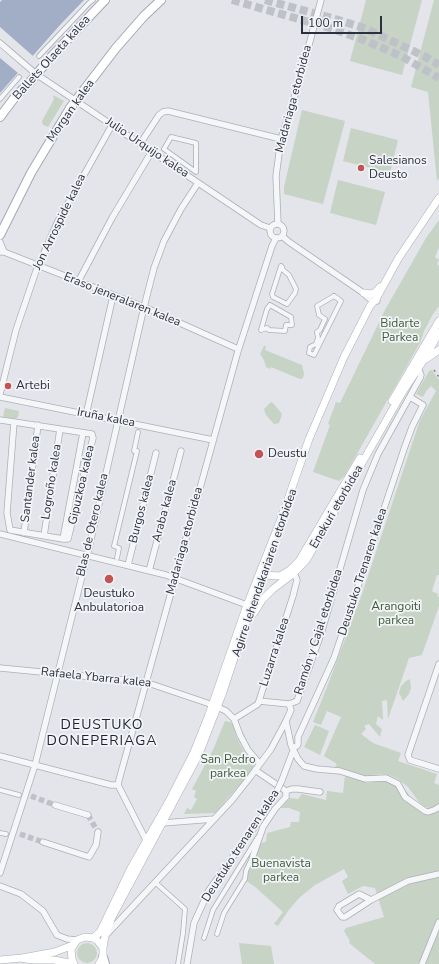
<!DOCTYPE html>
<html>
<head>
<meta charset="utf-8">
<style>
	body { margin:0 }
	#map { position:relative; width:439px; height:964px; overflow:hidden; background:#e3e5ea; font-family:"Nunito Sans",sans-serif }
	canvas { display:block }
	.scale { position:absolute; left:301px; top:16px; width:81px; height:18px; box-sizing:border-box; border:2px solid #2c3140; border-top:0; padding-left:5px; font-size:12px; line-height:14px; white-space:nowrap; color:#2c3140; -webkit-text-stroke:3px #f3f4f7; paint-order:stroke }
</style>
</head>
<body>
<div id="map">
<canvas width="439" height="964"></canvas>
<div class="scale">100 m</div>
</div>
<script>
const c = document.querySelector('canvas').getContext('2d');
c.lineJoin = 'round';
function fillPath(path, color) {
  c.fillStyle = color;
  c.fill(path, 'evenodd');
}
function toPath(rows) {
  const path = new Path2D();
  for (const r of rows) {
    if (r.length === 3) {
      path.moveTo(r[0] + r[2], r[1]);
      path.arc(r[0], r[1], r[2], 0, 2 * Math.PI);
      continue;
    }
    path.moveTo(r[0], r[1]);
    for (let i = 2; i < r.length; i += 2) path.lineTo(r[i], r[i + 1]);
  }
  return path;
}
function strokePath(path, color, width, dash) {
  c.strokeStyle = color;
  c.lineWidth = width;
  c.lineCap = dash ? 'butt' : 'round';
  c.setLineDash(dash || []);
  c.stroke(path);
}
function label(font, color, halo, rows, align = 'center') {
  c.font = font + ' "Nunito Sans",sans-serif';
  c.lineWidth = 3.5;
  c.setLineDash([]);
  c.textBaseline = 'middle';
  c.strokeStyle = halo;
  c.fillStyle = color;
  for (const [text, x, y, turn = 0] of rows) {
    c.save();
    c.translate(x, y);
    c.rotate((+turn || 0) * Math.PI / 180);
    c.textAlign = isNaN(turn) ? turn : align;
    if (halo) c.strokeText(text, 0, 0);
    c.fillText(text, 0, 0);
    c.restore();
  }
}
fillPath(toPath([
	[366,0,422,0,402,75,350,61],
	[434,0,439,0,439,178,437,181,428,92,411,87],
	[53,95,64,101,48,127,43,125,42,121,54,99],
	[302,110,345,121,323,204,284,194,284,187],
	[351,128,398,140,390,173,343,161],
	[338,180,385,192,376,225,330,213],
	[439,220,439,247,435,257,439,260,437,264,439,266,439,306,433,314,424,331,421,341,345,475,339,481,313,472,330,425,328,424,336,402,340,403,385,310,426,238],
	[264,346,266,346,265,350,302,365,304,374,303,378,300,379,271,367,270,369,266,367,264,360,260,354],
	[432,370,439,380,439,575,437,575,432,591,438,594,437,596,439,597,439,606,422,655,409,658,388,719,387,700,382,701,383,720,378,716,376,724,382,729,380,737,369,724,364,726,366,729,361,734,373,743,401,753,398,761,437,774,434,783,439,785,439,803,435,807,430,808,425,807,419,802,408,787,398,779,389,775,381,774,367,776,334,768,337,764,324,756,341,717,327,711,321,725,313,722,329,682,362,594,420,420,436,391,431,386,427,390,423,397,416,394,429,371],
	[271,402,273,403,282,414,279,423,274,424,266,415,264,409],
	[5,408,19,411,18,417,16,419,3,417],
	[410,679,411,688,409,694,403,701,399,693,401,686,406,681],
	[225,721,233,723,236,736,245,754,255,767,215,813,184,814,187,808,191,810,197,799,194,797,196,791,192,789,213,750],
	[315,725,329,731,320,755,304,747],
	[345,775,362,780,367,783,378,781,390,782,399,785,405,790,423,812,439,809,439,964,375,964,349,943,350,941,344,931,346,928,384,917,375,888,363,886,348,894,342,881,348,877,344,869,315,885,299,898,288,911,278,926,274,924,283,912,254,886,245,880,261,843,266,842,267,833,290,827,291,822,299,822,300,812,289,808,281,808,290,798,298,799,302,794,326,800,327,791,343,793],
	[239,943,271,946,274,964,242,964],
	[87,953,10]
]), '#c6d3c5');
fillPath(toPath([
	[2,0,84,0,60,25,0,93,0,2]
]), '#a2aec6');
fillPath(toPath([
	[0,27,33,56,18,73,0,58]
]), '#e3e5ea');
strokePath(toPath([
	[31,796,55,805],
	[88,815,98,832],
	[20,834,43,842]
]), '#bec1c8', 5.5, [5.5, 3]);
strokePath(toPath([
	[232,0,330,28,364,40,401,56,439,78],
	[265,0,332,18,364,28,424,56,439,65]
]), '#bec1c8', 8, [8, 4]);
const pedestrian = toPath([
	[39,56,89,3,93,0],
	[0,99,19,77],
	[171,137,196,143,196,172,164,149,171,137],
	[281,266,282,267,283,270,289,275,296,289,295,293,287,304,273,297,272,294,281,266],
	[334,296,341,301,314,355,309,353,310,347,316,344,318,338,317,332,320,330,325,319,319,315,317,306,334,296],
	[270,305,291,317,292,325,286,325,285,331,269,330,267,328,261,330,267,309,270,305],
	[117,558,119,548,114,546,137,451,134,451,138,432],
	[0,790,19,795],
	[0,833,6,834],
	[157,884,185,909,183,933,178,964],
	[217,934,224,913,245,879,246,871,253,856],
	[204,938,213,910,258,837]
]);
const minor = toPath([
	[0,43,36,74,261,225,270,228],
	[140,144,159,115,163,112,168,111,281,139],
	[277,231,7],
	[278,224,276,176,281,139,298,86,321,0],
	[282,236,289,242,362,292,371,300,377,301],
	[0,242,4,252],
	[0,252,4,252,144,307,238,349],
	[78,282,112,218,152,151],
	[0,394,16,330,36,271,57,223,112,125],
	[0,397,213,440],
	[86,415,113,296],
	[0,420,14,422],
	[14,422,92,434,93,438,87,462,68,539,63,539,10,530,7,513,14,422],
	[24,533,38,425],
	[0,534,166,575,247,605],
	[44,536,60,429],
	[63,539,83,433],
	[128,565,156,453],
	[149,571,181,451],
	[439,664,408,755,410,760,439,769],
	[0,668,145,682,213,705,226,711,234,719,240,735,248,750,260,764],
	[259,701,289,704,297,701,321,634,363,490,378,454,420,378,421,375,418,368],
	[234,719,258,704,293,596,297,580,294,573],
	[286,721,291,745,298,759,304,766,317,769,340,771,365,779,386,778,398,784,405,797,425,811,428,812,434,810,439,807],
	[292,748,297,746,298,744,298,737,334,658,404,449,412,427,423,405,410,397],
	[0,756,111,785,118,785],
	[255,770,286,791],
	[282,780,293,751],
	[286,791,292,789,298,789,320,792],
	[55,805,88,815],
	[163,823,214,819],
	[146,840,118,785,119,780,238,351,272,246,276,238],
	[43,842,89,857,96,845,98,832],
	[253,856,263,827,275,809,286,797,286,791],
	[0,873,35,765,89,548,144,307,154,268,164,241,181,209,198,183],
	[0,886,21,894,43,911,57,935,67,939,77,940],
	[371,900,359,894,339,906,337,910,342,917,345,917,371,900,408,881,439,874],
	[107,934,232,800,251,776,271,749,286,721,291,710,289,704],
	[187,964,194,923,209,890,259,821,276,793],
	[422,964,439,922]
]);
const secondary = toPath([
	[364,293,371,294,376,292,380,287],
	[426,359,439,350],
	[392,401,439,321],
	[258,581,264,575,280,576,290,570,299,561,360,458],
	[254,613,262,600,273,589,294,573,307,559,402,393,423,361,439,333],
	[93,938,100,932,131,868,169,801,194,752,208,717,247,605,281,519,309,439,344,357,370,306,376,299,398,259,439,198],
	[103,948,105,936,112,917,199,754,223,692,244,628,256,597],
	[25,959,34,960,54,960,74,964],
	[0,960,22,958,55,952,73,945],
	[74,964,72,959,71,949,77,940,85,937,93,938,97,940,103,948,103,957,99,964]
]);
const primary = toPath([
	[0,117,15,97,30,82,50,58,105,0],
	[0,235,31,173,70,108,116,48,144,16,161,0],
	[103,957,105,964]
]);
strokePath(pedestrian, '#acafb7', 5.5);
strokePath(minor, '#acafb7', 7);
strokePath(secondary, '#acafb7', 8);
strokePath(primary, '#a3a8b4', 10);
strokePath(pedestrian, '#f5f6f8', 4);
strokePath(minor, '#f5f6f8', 5.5);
strokePath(secondary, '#fff', 7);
strokePath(primary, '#fff', 8);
strokePath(toPath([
	[434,370,439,377]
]), '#7e8292', 1.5, [2, 4]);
const minorBridge = toPath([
	[276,793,282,780]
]);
strokePath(minorBridge, '#acafb7', 7, []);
strokePath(minorBridge, '#f5f6f8', 5.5);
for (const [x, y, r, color] of [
	[361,168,4,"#c25455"],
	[8,386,4,"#c25455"],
	[259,454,5,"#c25455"],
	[109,579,5,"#c25455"]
]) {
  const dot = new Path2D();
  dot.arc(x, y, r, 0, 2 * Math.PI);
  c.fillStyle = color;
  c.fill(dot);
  strokePath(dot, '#f3f4f7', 1.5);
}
label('12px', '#2c3140', '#f3f4f7', [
	["Ballets Olaeta kalea",52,58,-48],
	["Madariaga etorbidea",294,99,-75],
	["Morgan kalea",71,111,-55],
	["Julio Urquijo kalea",147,148,34],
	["Jon Arrospide kalea",60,222,-64],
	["Eraso jeneralaren kalea",122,300,22],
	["Iruña kalea",106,418,11],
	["Santander kalea",31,479,-83],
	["Logroño kalea",52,482,-81],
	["Gipuzkoa kalea",82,485,-77],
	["Enekuri etorbidea",337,507,-60],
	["Burgos kalea",142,509,-76],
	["Araba kalea",165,511,-75],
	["Blas de Otero kalea",93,525,-77],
	["Madariaga etorbidea",185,541,-75],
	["Deustuko Trenaren kalea",363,572,-72],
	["Agirre lehendakariaren etorbidea",265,573,-71],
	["Ramón y Cajal etorbidea",319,632,-72],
	["Luzarra kalea",275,652,-72],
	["Rafaela Ybarra kalea",96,678,6],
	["Deustuko trenaren kalea",241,846,-57]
]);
label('12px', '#2c3140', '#f3f4f7', [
	["Salesianos",369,161],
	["Deusto",369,175],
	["Artebi",16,386],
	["Deustu",268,454],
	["Deustuko",109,594,"center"],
	["Anbulatorioa",109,608,"center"]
], 'left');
label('12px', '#3c5b3b', '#f3f4f7', [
	["Bidarte",400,324],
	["Parkea",400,338],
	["Arangoiti",396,607],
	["parkea",396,621],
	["San Pedro",228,760],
	["parkea",228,774],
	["Buenavista",281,864],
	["parkea",281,878]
]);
c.letterSpacing = '1px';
label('14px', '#1e2231', '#f3f4f7', [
	["DEUSTUKO",102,726],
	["DONEPERIAGA",102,742]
]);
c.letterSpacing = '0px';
</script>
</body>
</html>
